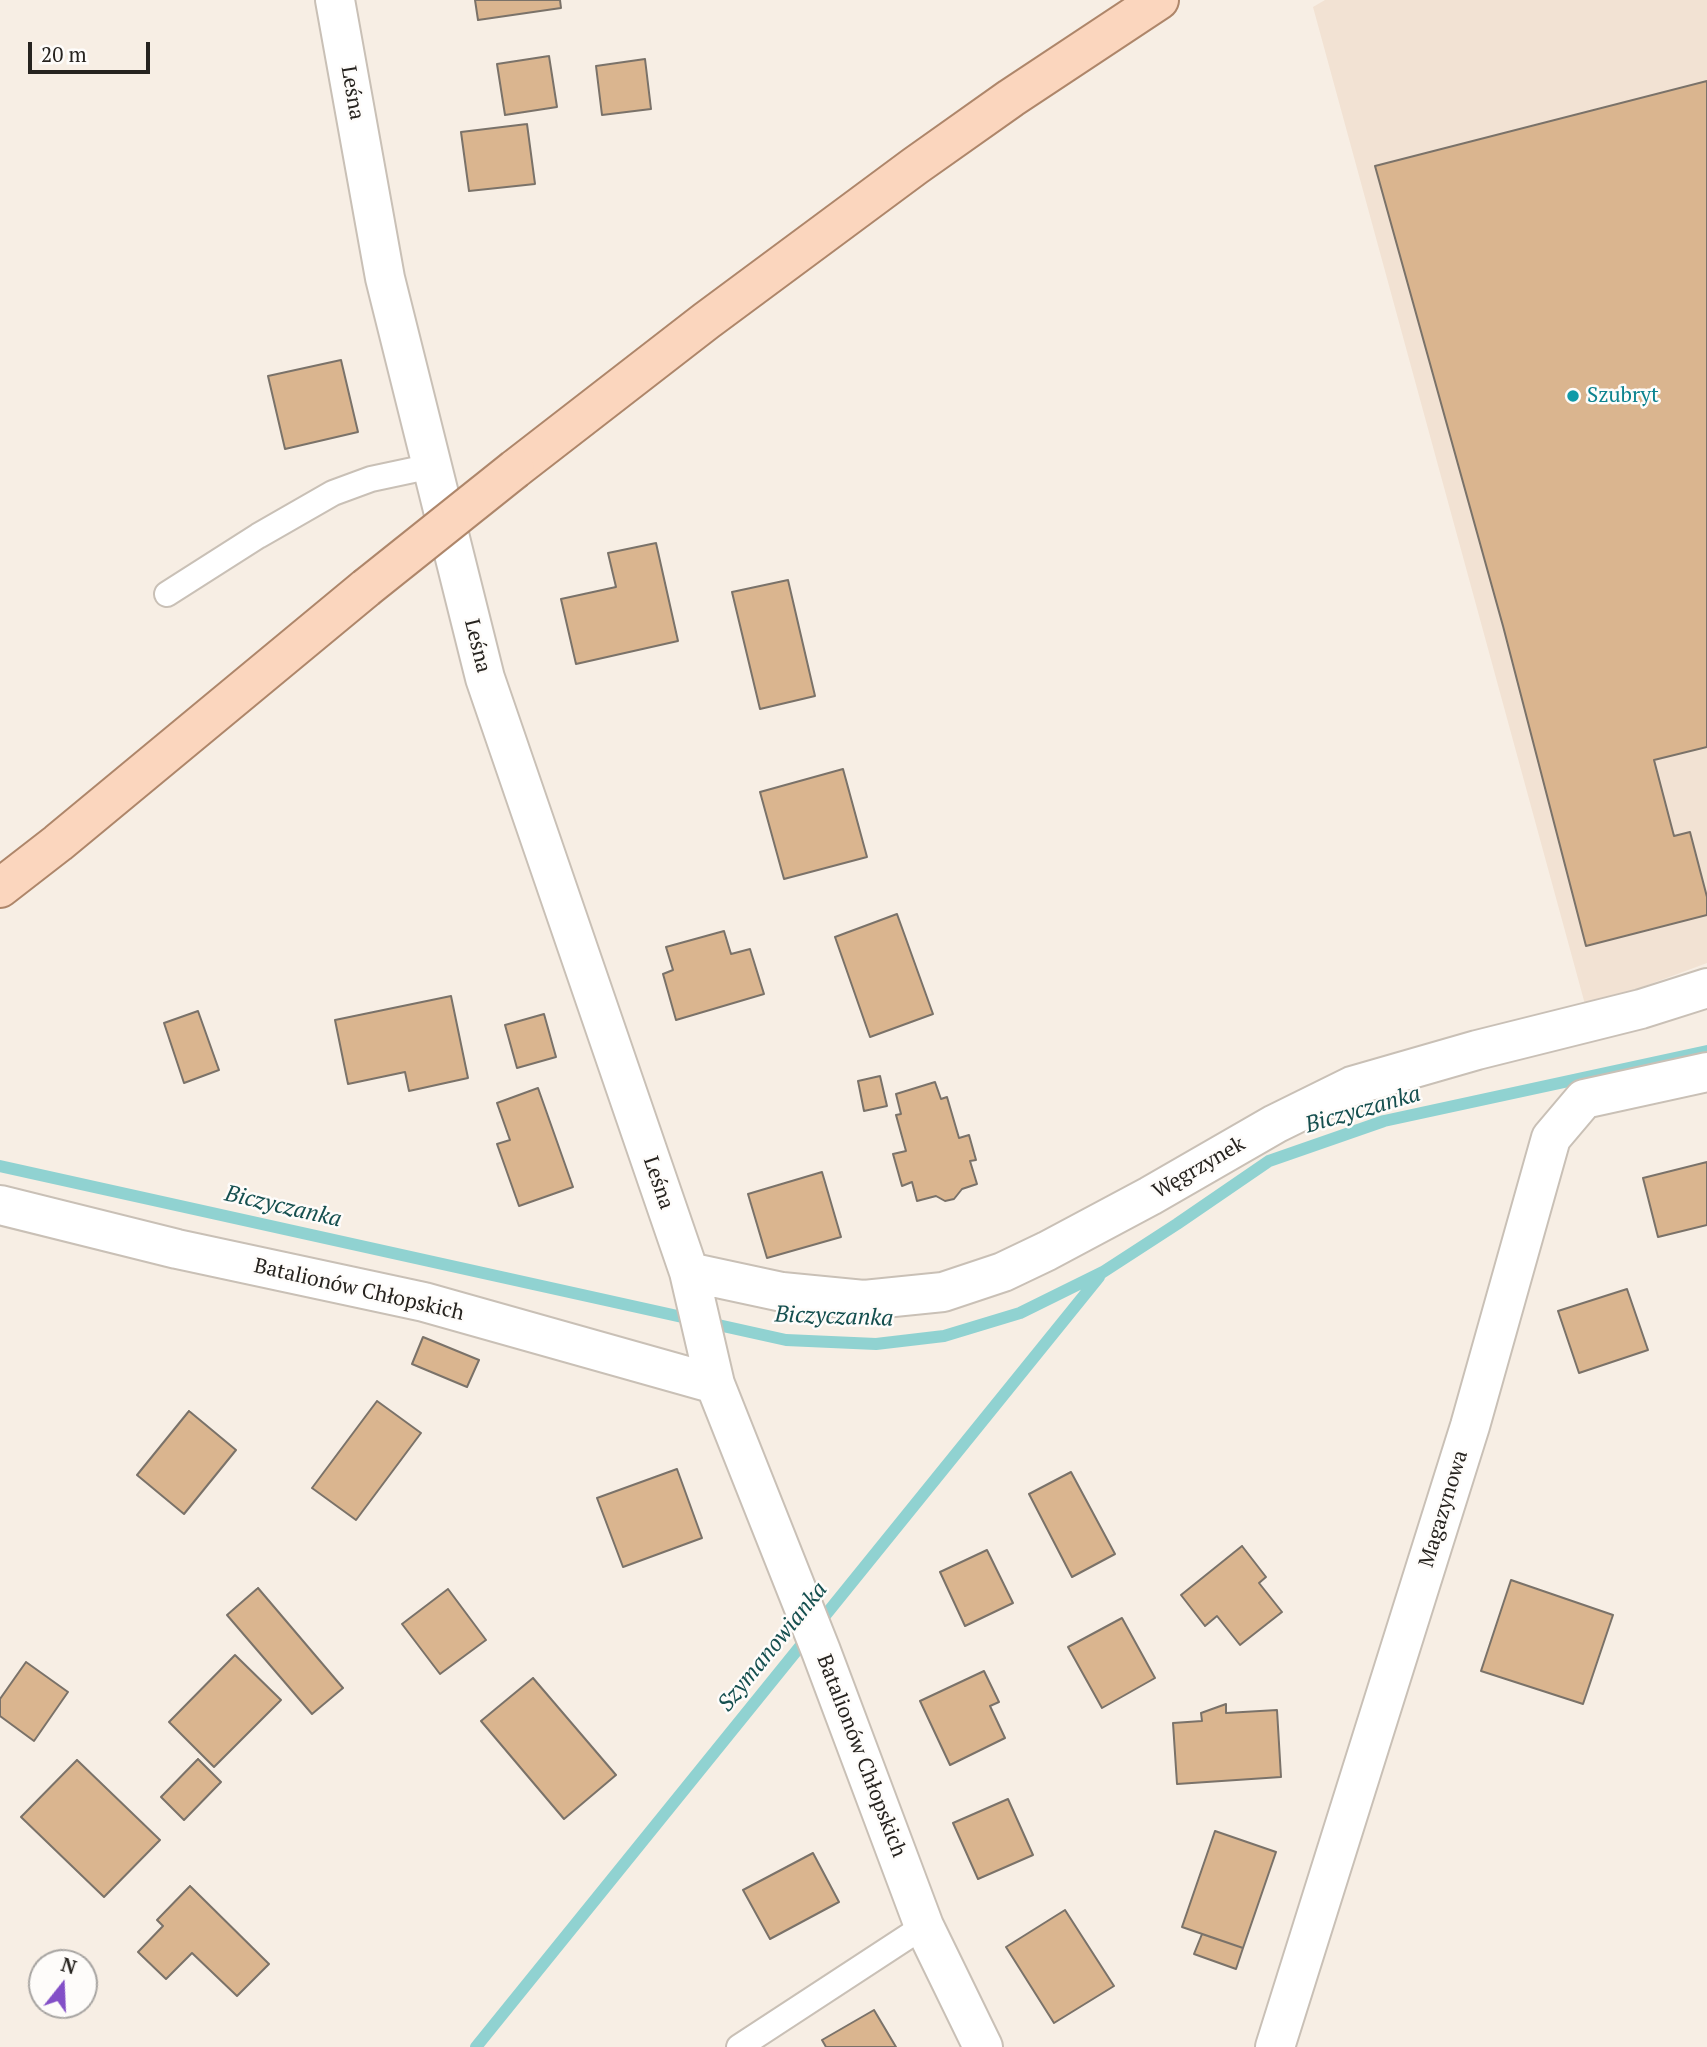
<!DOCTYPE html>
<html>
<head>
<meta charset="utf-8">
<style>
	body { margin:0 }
	#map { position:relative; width:1707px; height:2047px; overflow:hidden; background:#f7eee4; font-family:"PT Serif",serif }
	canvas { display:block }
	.north { position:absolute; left:28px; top:1949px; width:70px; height:70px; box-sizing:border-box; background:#fefcfa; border:2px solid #a8a5a2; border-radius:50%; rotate:18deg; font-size:19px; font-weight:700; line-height:28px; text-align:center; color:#26231f }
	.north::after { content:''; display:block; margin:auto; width:24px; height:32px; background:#834fc7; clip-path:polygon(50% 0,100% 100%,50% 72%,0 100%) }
	.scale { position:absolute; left:28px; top:42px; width:122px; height:32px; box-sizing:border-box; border:4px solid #26231f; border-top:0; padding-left:9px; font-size:21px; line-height:24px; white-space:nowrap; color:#26231f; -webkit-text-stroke:5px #fefcfa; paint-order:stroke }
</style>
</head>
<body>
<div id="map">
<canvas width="1707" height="2047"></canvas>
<div class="north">N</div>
<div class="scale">20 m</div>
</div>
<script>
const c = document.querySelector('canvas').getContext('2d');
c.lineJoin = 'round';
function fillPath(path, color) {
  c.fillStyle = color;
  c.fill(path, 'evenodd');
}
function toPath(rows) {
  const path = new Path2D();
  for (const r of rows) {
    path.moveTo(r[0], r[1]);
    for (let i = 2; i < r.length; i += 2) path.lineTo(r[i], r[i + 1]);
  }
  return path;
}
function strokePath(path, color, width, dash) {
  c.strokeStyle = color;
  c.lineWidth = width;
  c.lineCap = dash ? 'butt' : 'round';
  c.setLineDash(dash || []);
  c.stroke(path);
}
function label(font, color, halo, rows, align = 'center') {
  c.font = font + ' "PT Serif",serif';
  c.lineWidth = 5;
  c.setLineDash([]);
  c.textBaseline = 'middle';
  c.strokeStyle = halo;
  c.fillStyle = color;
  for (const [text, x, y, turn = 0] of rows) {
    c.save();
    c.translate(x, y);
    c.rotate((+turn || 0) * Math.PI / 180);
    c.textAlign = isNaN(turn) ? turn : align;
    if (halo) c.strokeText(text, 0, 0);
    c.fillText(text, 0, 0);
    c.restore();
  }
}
fillPath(toPath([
	[1325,0,1707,0,1707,963,1586,1008,1313,7]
]), '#f2e2d3');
strokePath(toPath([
	[0,1166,786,1340,876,1344,944,1336,1020,1313,1103,1272,1177,1224,1269,1161,1384,1121,1707,1051],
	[476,2047,1099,1277]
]), '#90d2d1', 12);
const building = toPath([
	[475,0,560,0,561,8,478,20,475,0],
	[549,56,557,107,505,115,497,64,549,56],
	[645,59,651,109,602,115,596,66,645,59],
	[1707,81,1707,747,1654,760,1674,836,1690,832,1707,897,1707,915,1586,946,1503,626,1375,166,1707,81],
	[527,124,535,184,469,191,461,132,527,124],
	[341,360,358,432,285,449,268,376,341,360],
	[656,543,678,641,576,664,561,599,616,587,608,553,656,543],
	[788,580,815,696,760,709,732,592,788,580],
	[843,769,867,857,784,879,760,792,843,769],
	[897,914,933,1014,870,1037,835,937,897,914],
	[724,931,731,954,750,949,764,994,676,1020,663,974,673,970,666,947,724,931],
	[451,996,468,1078,409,1091,405,1072,348,1084,335,1020,451,996],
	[198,1011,219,1070,184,1083,164,1023,198,1011],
	[544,1014,556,1057,517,1068,505,1025,544,1014],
	[880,1076,887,1106,864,1111,858,1081,880,1076],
	[935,1082,941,1099,947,1097,959,1138,969,1135,976,1160,970,1161,977,1184,962,1189,954,1199,945,1201,936,1196,917,1201,912,1182,902,1186,893,1154,906,1151,896,1115,901,1114,896,1094,935,1082],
	[538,1088,573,1187,519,1206,497,1144,510,1140,497,1103,538,1088],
	[1707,1162,1707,1225,1658,1237,1643,1178,1707,1162],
	[822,1172,841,1237,767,1258,748,1194,822,1172],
	[1627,1289,1648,1350,1579,1373,1558,1311,1627,1289],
	[423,1337,479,1360,467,1387,412,1364,423,1337],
	[377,1401,421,1433,356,1520,312,1488,377,1401],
	[189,1411,236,1450,184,1514,137,1475,189,1411],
	[677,1469,702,1538,623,1567,597,1498,677,1469],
	[1071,1472,1115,1554,1072,1577,1029,1494,1071,1472],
	[1242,1546,1266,1577,1259,1583,1282,1612,1240,1645,1217,1616,1205,1626,1181,1595,1242,1546],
	[987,1550,1013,1603,965,1626,940,1572,987,1550],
	[1511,1580,1613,1615,1583,1704,1481,1671,1511,1580],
	[258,1588,343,1688,312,1714,227,1615,258,1588],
	[448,1589,486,1640,440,1674,402,1624,448,1589],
	[1122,1618,1155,1678,1102,1708,1068,1647,1122,1618],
	[235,1655,281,1700,214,1767,169,1722,235,1655],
	[26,1662,68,1692,34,1741,0,1716,0,1699,26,1662],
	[984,1671,999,1702,990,1706,1005,1738,950,1765,920,1701,984,1671],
	[533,1678,616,1775,564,1819,481,1721,533,1678],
	[1226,1704,1226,1713,1277,1710,1281,1777,1177,1784,1173,1723,1202,1721,1201,1713,1226,1704],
	[198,1759,221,1782,184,1820,161,1797,198,1759],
	[77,1760,160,1840,104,1897,21,1817,77,1760],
	[1008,1799,1033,1855,978,1879,953,1823,1008,1799],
	[1215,1831,1276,1852,1243,1948,1182,1927,1215,1831],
	[813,1853,839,1902,770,1939,743,1890,813,1853],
	[190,1886,269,1964,237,1996,192,1953,166,1979,138,1952,163,1926,157,1920,190,1886],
	[1065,1910,1114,1986,1054,2023,1006,1947,1065,1910],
	[1202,1934,1243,1948,1236,1969,1194,1954,1202,1934],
	[874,2010,896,2047,826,2047,822,2040,874,2010]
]);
fillPath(building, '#dab58f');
strokePath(building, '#7a7269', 2);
const lane = toPath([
	[167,594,258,536,333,493,371,479,432,466],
	[739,2047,924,1926]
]);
const street = toPath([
	[335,0,385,278,485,678,689,1272,715,1384,821,1651,924,1926,983,2047],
	[0,1205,177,1249,424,1302,715,1384],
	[689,1272,782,1292,864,1300,943,1292,1003,1272,1047,1251,1150,1196,1275,1124,1352,1086,1477,1050,1641,1009,1707,988],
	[1275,2047,1470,1426,1551,1138,1584,1099,1707,1072]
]);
const primary = toPath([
	[515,469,706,321,915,166,1011,98,1159,0],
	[0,888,58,843,366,588]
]);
strokePath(lane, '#c9c0b6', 28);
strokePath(street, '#c9c0b6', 42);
strokePath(primary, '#ae866a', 42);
strokePath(lane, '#fff', 24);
strokePath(street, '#fff', 38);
strokePath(primary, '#fbd6be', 38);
const primaryBridge = toPath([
	[366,588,515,469]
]);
strokePath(primaryBridge, '#ae866a', 42, []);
strokePath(primaryBridge, '#fbd6be', 38);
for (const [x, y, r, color] of [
	[1573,396,7,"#0f9aa8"]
]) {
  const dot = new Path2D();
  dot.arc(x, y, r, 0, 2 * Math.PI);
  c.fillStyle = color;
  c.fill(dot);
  strokePath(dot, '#fefcfa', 2.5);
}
label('21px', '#26231f', '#fefcfa', [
	["Leśna",352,93,80],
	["Leśna",477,646,76],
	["Węgrzynek",1199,1168,-30],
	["Leśna",658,1183,71],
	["Batalionów Chłopskich",359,1290,13],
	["Magazynowa",1444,1509,-73],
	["Batalionów Chłopskich",861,1756,69]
]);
label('21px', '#0d838f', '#fefcfa', [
	["Szubryt",1587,396]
], 'left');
label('italic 23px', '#154f4f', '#fefcfa', [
	["Biczyczanka",1363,1110,-16],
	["Biczyczanka",283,1207,13],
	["Biczyczanka",834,1317,2],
	["Szymanowianka",773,1647,-51]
]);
</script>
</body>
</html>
